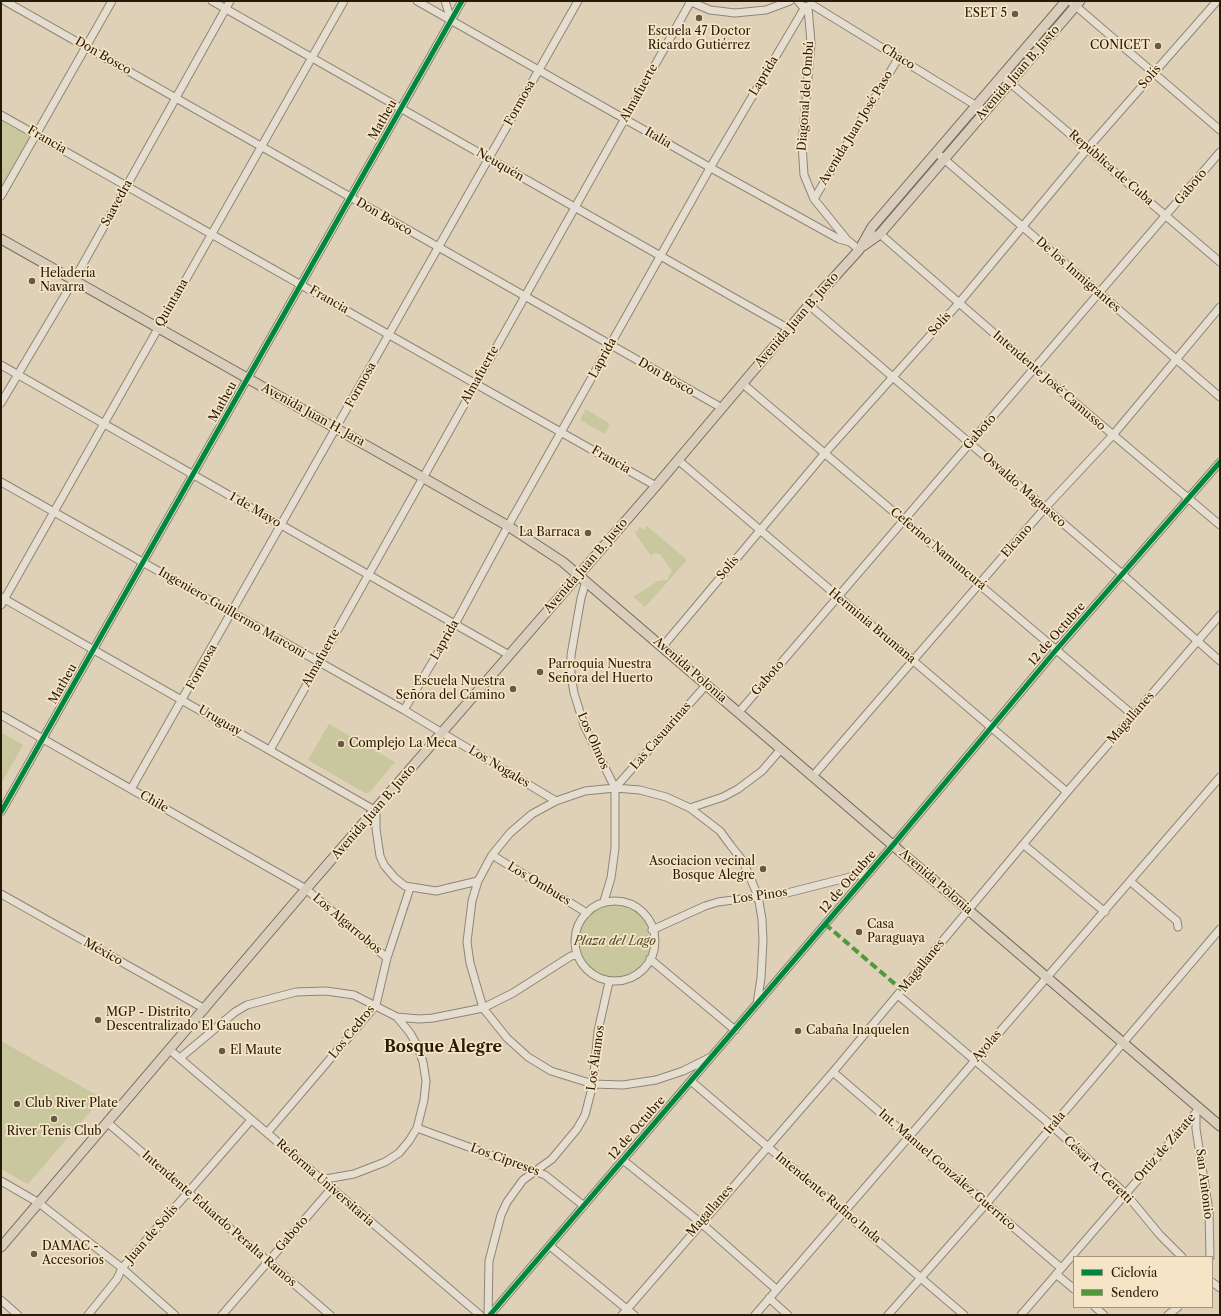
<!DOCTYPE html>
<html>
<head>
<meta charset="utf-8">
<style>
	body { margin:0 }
	#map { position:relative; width:1221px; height:1316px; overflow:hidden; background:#dfd1b7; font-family:"Libre Caslon Text",serif }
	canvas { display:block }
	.frame { position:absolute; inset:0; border:2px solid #271a07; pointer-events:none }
	.legend { position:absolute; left:1073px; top:1256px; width:140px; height:52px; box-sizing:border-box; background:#f5e4c6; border:1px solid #a3937a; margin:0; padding:5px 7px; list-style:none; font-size:12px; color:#271a07 }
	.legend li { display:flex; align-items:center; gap:8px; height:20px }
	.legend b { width:20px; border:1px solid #a3937a }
</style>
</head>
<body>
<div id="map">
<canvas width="1221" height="1316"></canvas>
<div class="frame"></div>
<ul class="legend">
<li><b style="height:5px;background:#00873e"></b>Ciclovía</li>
<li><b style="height:5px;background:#4e993a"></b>Sendero</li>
</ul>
</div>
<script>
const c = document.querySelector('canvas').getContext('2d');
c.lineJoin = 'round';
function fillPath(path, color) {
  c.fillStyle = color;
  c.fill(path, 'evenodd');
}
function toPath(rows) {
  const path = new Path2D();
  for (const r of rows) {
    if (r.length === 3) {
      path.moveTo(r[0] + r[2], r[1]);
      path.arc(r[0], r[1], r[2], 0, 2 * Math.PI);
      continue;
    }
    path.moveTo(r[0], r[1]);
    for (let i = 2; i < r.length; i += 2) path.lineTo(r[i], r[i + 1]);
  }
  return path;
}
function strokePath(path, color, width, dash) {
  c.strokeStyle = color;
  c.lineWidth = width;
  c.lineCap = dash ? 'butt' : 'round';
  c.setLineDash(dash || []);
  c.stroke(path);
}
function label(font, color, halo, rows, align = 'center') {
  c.font = font + ' "Libre Caslon Text",serif';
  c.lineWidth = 3.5;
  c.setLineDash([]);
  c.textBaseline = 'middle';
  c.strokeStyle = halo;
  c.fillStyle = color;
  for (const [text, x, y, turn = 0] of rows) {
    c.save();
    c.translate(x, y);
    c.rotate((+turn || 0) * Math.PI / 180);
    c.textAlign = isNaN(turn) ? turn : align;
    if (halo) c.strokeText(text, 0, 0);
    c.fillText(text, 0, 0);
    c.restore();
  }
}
fillPath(toPath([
	[1,115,33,134,1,190],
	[586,409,610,424,605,434,580,420],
	[647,526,687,560,645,607,633,597,658,581,667,580,672,571,660,554,654,553,651,556,635,533,640,527,644,530],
	[329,724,395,762,369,793,365,793,308,760],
	[2,733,23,745,1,784,1,735],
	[612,904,628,906,641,914,648,929,650,949,646,960,636,971,621,978,610,980,597,976,586,964,580,949,579,941,580,932,587,919,598,909],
	[1,1041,102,1098,28,1184,1,1169]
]), '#c8c79e');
const minor = toPath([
	[5,1,722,408],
	[212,1,789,329],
	[417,1,711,168,839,239,850,242,859,250],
	[445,1,451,20],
	[689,1,710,10,735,13,766,10,790,1],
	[798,1,803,7,808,6],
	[1070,1,1220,130],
	[811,4,980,108],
	[808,7,811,43,802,144,804,175,814,199,848,241],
	[1002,76,1220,262],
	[1,115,656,486],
	[936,152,1220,397],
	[1,196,112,1],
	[814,199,899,57],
	[880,234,1035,369,1220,525],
	[809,305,1122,574,1220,661],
	[1,365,509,655],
	[743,384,1133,715],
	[1,403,74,280,230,1],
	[678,460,1067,792],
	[1,482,404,710,556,801],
	[586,581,581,598,571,655,571,675,574,693,584,725,615,788,615,848,611,878,604,901],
	[1,597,376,811,376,829,380,856,384,865,395,878,405,886,436,891,478,881],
	[1,605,344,1],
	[663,646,825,453,959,303,1088,148,1217,1],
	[404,710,455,624,508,526,710,168,805,7],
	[739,712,1220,152],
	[1,715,306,889,387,958],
	[270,750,691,1],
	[813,776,1045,508,1113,435,1220,307],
	[615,788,707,684],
	[131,789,578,1],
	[690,808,723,797,738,789,762,771,781,749],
	[1,812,462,1],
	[1024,845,1105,912],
	[492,855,587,913],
	[1131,882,1177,921,1178,927],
	[1,894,205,1009],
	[615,941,40],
	[652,930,705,906,718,902,787,893,870,872],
	[650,959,735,1030],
	[898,995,1052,1126,1126,1194,1160,1235,1182,1257],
	[397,1017,419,1019,433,1018,483,1008,513,993,571,956,577,955],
	[170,1050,480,1315],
	[180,1058,235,1012,247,1005,296,992,326,991,354,995,397,1017,410,1033,418,1047,423,1062,426,1081,424,1100,417,1128,409,1141,399,1153,385,1162,354,1174,320,1180],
	[709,1058,683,1071,656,1080,623,1085,593,1084,551,1071,528,1057,507,1038,483,1008,470,963,467,942,472,901,478,881,492,855,510,833,532,814,556,801,585,791,615,788,640,790,666,797,690,808,720,831,731,846,743,861,758,896,762,919,763,941,761,978,757,1004],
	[833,1072,1061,1268],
	[691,1081,964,1315],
	[1196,1112,1196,1129,1209,1211,1210,1257],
	[108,1123,330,1315],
	[417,1128,545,1175,584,1206],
	[267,1133,376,1005,387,958,410,888],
	[623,1160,701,1223,776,1289],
	[1,1181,39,1203,122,1268,175,1315],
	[550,1246,634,1315],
	[1056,1274,1074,1289],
	[1212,1282,1220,1288],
	[769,1298,788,1315],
	[1,1300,18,1315],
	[1095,1307,1104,1315],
	[88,1315,117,1279,122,1268,251,1120],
	[222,1315,331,1189],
	[488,1315,489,1261,501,1215,507,1202,523,1180,552,1159,577,1129,585,1115,593,1084,598,1031,609,982],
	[490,1315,893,845,1056,650,1220,462],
	[622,1315,833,1072,1067,792,1220,615],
	[755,1315,1220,777],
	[888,1315,986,1204,1220,929],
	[1021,1315,1199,1109],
	[1168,1315,1178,1307]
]);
const major = toPath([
	[1,239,422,477,508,526,563,562,1220,1126],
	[863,246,880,234,1080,1],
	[1,1247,306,889,656,486,809,305,859,250,872,227,1066,1]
]);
strokePath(minor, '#8e8574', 9);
strokePath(major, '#746b5c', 11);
strokePath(minor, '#e5ded0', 7);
strokePath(major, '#d9cebc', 9);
strokePath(toPath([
	[825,924,902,990]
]), '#4e993a', 4, [8, 4]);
strokePath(toPath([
	[1,812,462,1],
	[490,1315,893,845,1056,650,1220,462]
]), '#00873e', 5);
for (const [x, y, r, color] of [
	[1015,14,4,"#675a45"],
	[699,18,4,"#675a45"],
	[1158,46,4,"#675a45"],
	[32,281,4,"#675a45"],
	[588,533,4,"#675a45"],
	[540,672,4,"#675a45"],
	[513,689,4,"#675a45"],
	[341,744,4,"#675a45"],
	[763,869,4,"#675a45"],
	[859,932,4,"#675a45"],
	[98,1020,4,"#675a45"],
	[798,1031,4,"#675a45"],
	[222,1051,4,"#675a45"],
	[17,1104,4,"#675a45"],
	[54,1119,4,"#675a45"],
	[34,1254,4,"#675a45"]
]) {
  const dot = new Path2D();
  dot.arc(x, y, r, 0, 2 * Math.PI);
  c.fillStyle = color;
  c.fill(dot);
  strokePath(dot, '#f5e4c6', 1.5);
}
label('12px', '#271a07', '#f5e4c6', [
	["ESET 5",1007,14,"right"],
	["Escuela 47 Doctor",699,32,"center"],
	["Ricardo Gutiérrez",699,46,"center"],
	["CONICET",1150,46,"right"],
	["Heladería",40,274],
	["Navarra",40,288],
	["La Barraca",580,533,"right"],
	["Parroquia Nuestra",548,665],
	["Señora del Huerto",548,679],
	["Escuela Nuestra",505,682,"right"],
	["Señora del Camino",505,696,"right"],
	["Complejo La Meca",349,744],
	["Asociacion vecinal",755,862,"right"],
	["Bosque Alegre",755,876,"right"],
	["Casa",867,925],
	["Paraguaya",867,939],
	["MGP - Distrito",106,1013],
	["Descentralizado El Gaucho",106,1027],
	["Cabaña Inaquelen",806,1031],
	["El Maute",230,1051],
	["Club River Plate",25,1104],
	["River Tenis Club",54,1132,"center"],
	["DAMAC -",42,1247],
	["Accesorios",42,1261]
], 'left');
label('12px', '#271a07', '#f5e4c6', [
	["Don Bosco",103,56,30],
	["Chaco",898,57,32],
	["Avenida Juan B. Justo",1018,73,-49],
	["Laprida",764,76,-59],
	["Solís",1150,77,-49],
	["Almafuerte",639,93,-61],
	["Diagonal del Ombú",806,96,-86],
	["Formosa",520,103,-61],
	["Matheu",383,120,-60],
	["Avenida Juan José Paso",856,128,-59],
	["Italia",658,138,30],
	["Francia",47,140,30],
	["Neuquén",500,165,30],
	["República de Cuba",1111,168,41],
	["Gaboto",1191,187,-50],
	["Saavedra",117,203,-61],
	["Don Bosco",384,217,30],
	["De los Inmigrantes",1078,275,41],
	["Francia",329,300,30],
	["Quintana",172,303,-60],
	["Avenida Juan B. Justo",797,320,-49],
	["Solís",940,324,-48],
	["Laprida",603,358,-61],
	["Almafuerte",480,375,-61],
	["Don Bosco",666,377,30],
	["Intendente José Camusso",1049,381,41],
	["Formosa",361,385,-61],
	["Matheu",223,402,-61],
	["Avenida Juan H. Jara",313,415,29],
	["Gaboto",980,432,-49],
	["Francia",611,460,30],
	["Osvaldo Magnasco",1024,490,41],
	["1 de Mayo",255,510,30],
	["Elcano",1017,541,-49],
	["Ceferino Namuncurá",938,549,40],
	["Avenida Juan B. Justo",586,566,-49],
	["Solís",728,568,-50],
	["Ingeniero Guillermo Marconi",232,613,30],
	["Herminia Brumana",872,626,40],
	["12 de Octubre",1057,634,-49],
	["Laprida",445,640,-60],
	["Almafuerte",321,658,-61],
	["Formosa",202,667,-61],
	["Avenida Polonia",690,670,41],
	["Gaboto",768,678,-49],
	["Matheu",63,684,-60],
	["Magallanes",1131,718,-49],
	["Uruguay",220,721,30],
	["Las Casuarinas",661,736,-49],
	["Los Olmos",593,741,66],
	["Los Nogales",499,767,31],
	["Chile",154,802,30],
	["Avenida Juan B. Justo",374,812,-49],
	["12 de Octubre",848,882,-49],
	["Avenida Polonia",936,882,41],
	["Los Ombues",539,884,31],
	["Los Pinos",760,896,-8],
	["Los Algarrobos",347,924,40],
	["México",103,952,29],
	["Magallanes",922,966,-51],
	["Los Cedros",352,1032,-51],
	["Ayolas",987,1046,-49],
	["Los Álamos",596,1058,-82],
	["Irala",1055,1123,-50],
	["12 de Octubre",637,1128,-49],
	["Ortiz de Zárate",1165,1148,-49],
	["Los Cipreses",505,1160,20],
	["Int. Manuel González Guerrico",947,1170,41],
	["César A. Ceretti",1098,1170,44],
	["Reforma Universitaria",325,1183,41],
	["San Antonio",1204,1184,83],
	["Intendente Rufino Inda",828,1198,40],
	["Magallanes",710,1211,-49],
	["Intendente Eduardo Peralta Ramos",219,1219,41],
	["Juan de Solís",152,1234,-49],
	["Gaboto",292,1234,-49]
]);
label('italic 12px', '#524b2e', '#f5e4c6', [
	["Plaza del Lago",615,942]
]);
label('bold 16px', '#271a07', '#f5e4c6', [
	["Bosque Alegre",443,1047]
]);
</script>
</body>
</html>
